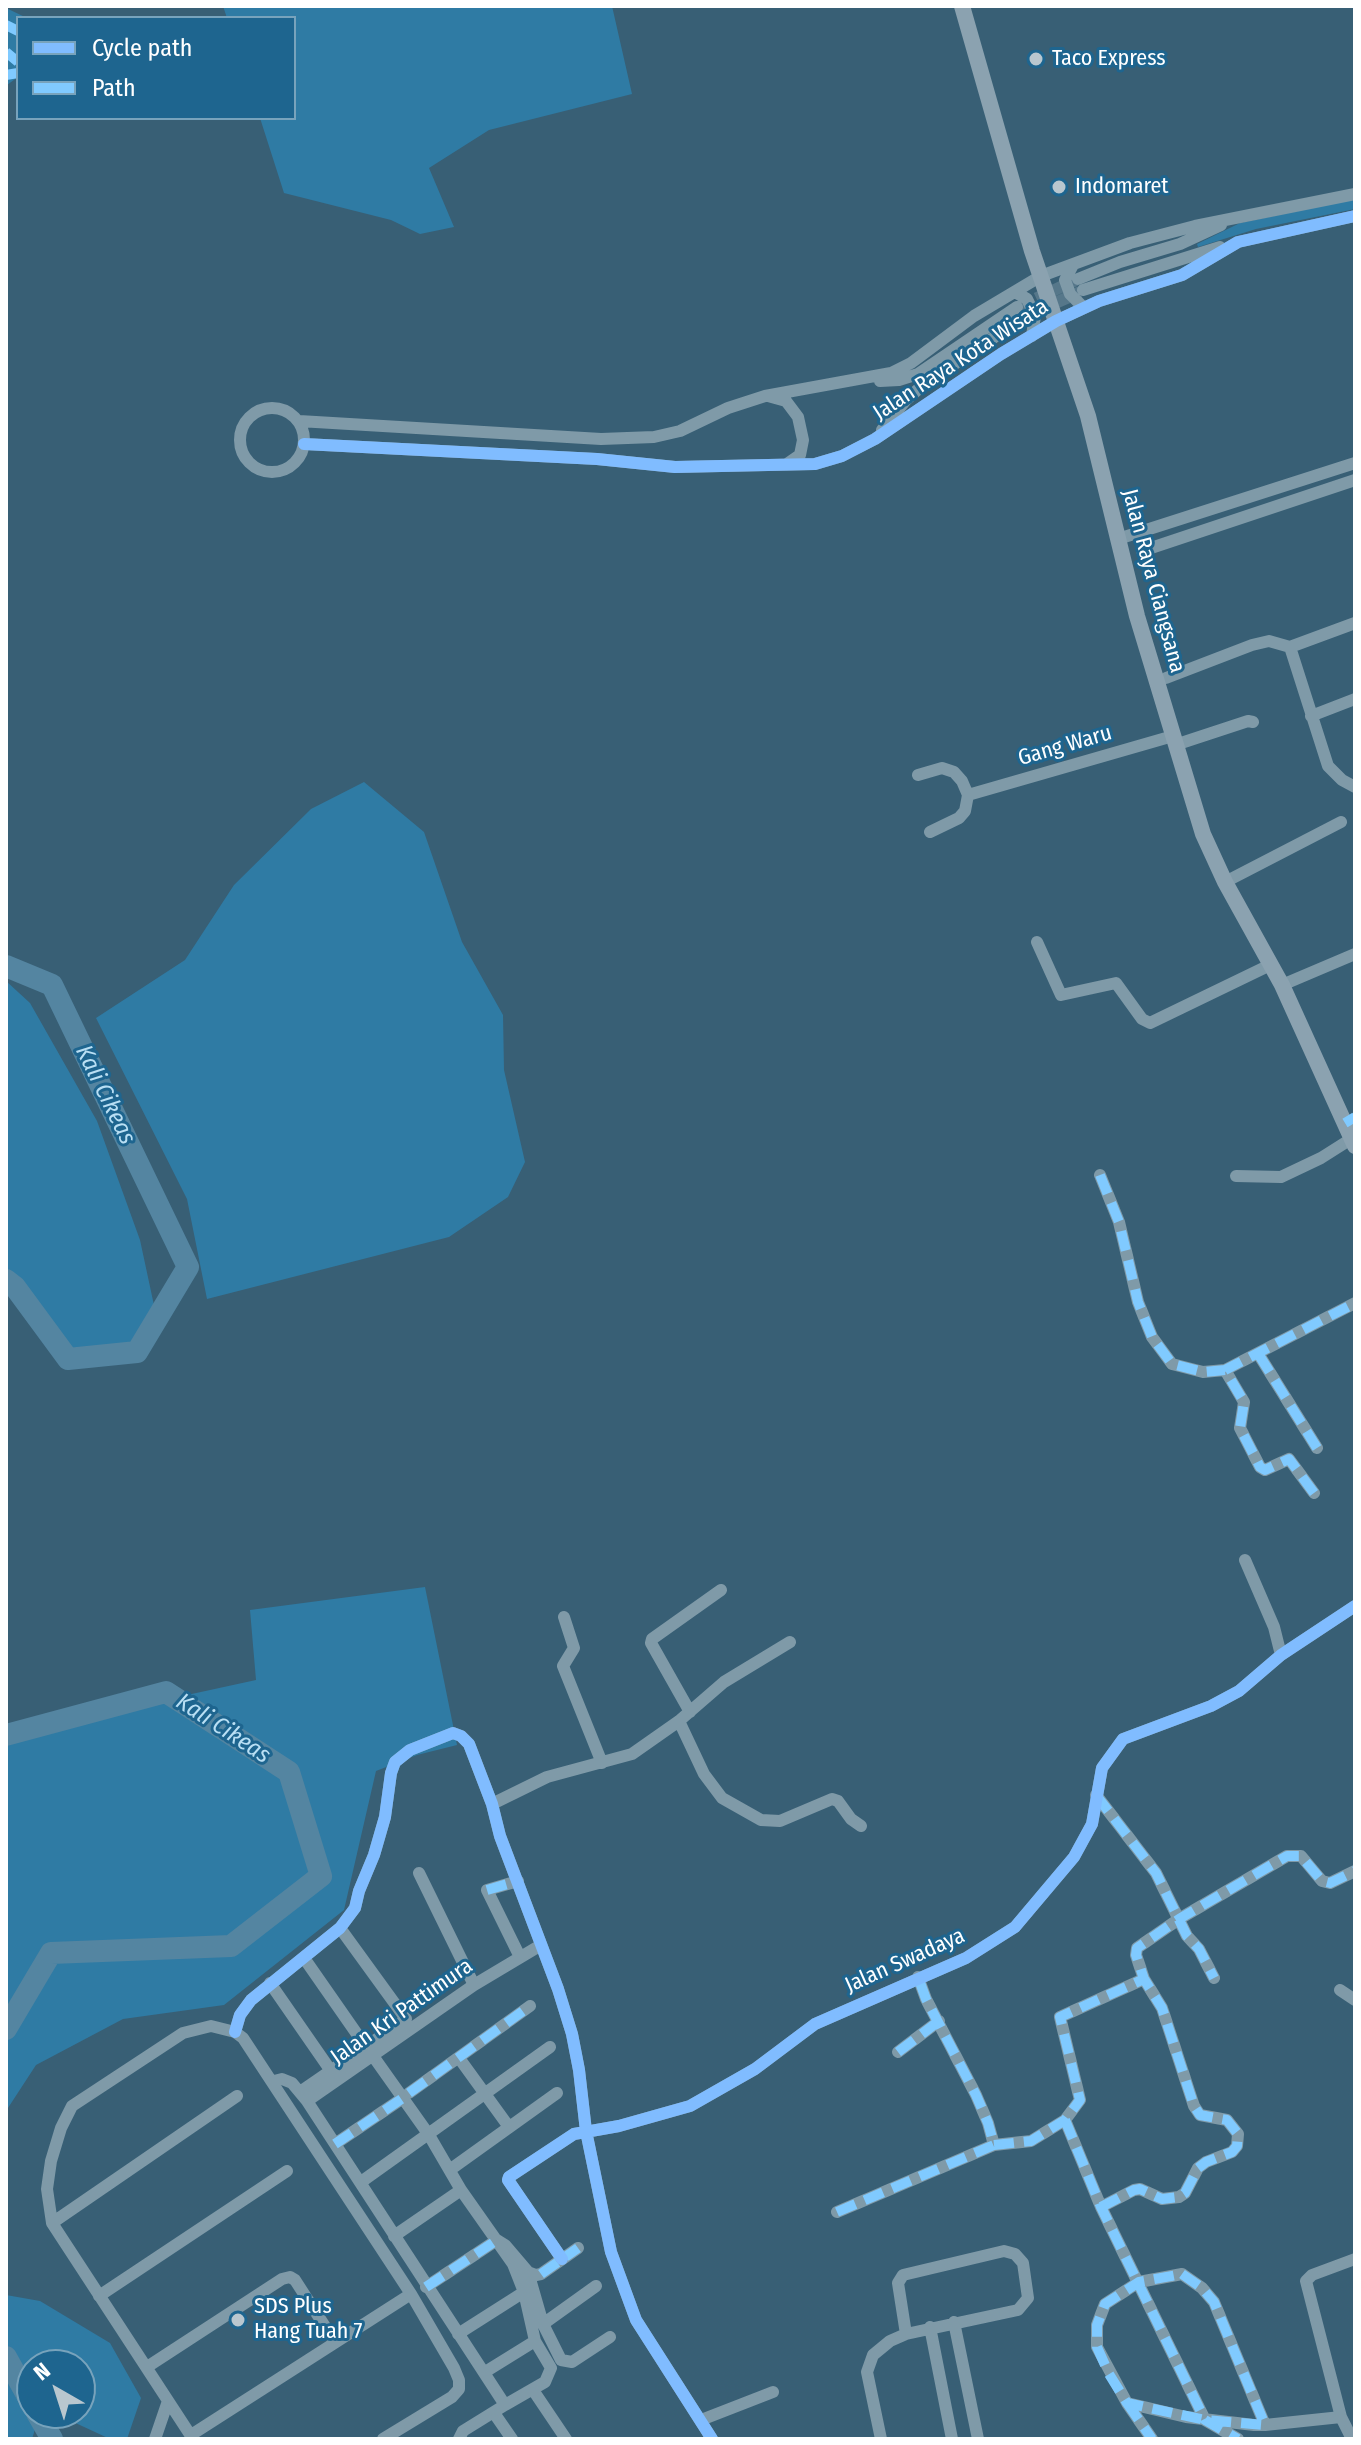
<!DOCTYPE html>
<html>
<head>
<meta charset="utf-8">
<style>
	body { margin:0 }
	#map { position:relative; width:1361px; height:2445px; overflow:hidden; background:#385f75; font-family:"Fira Sans Condensed",sans-serif }
	canvas { display:block }
	.frame { position:absolute; inset:0; border:8px solid #fff; pointer-events:none }
	.legend { position:absolute; left:16px; top:16px; width:280px; height:104px; box-sizing:border-box; background:#1e658f; border:2px solid #78a3bc; margin:0; padding:10px 14px; list-style:none; font-size:24px; color:#fff }
	.legend li { display:flex; align-items:center; gap:16px; height:40px }
	.legend b { width:40px; border:2px solid #78a3bc }
	.north { position:absolute; left:16px; top:2349px; width:80px; height:80px; box-sizing:border-box; background:#1e658f; border:2px solid #78a3bc; border-radius:50%; rotate:321deg; font-size:22px; font-weight:700; line-height:32px; text-align:center; color:#fff }
	.north::after { content:''; display:block; margin:auto; width:28px; height:36px; background:#b9c7cf; clip-path:polygon(50% 0,100% 100%,50% 72%,0 100%) }
</style>
</head>
<body>
<div id="map">
<canvas width="1361" height="2445"></canvas>
<div class="frame"></div>
<ul class="legend">
<li><b style="height:10px;background:#80bcff"></b>Cycle path</li>
<li><b style="height:10px;background:#80caff"></b>Path</li>
</ul>
<div class="north">N</div>
</div>
<script>
const c = document.querySelector('canvas').getContext('2d');
c.lineJoin = 'round';
function fillPath(path, color) {
  c.fillStyle = color;
  c.fill(path, 'evenodd');
}
function toPath(rows) {
  const path = new Path2D();
  for (const r of rows) {
    if (r.length === 3) {
      path.moveTo(r[0] + r[2], r[1]);
      path.arc(r[0], r[1], r[2], 0, 2 * Math.PI);
      continue;
    }
    path.moveTo(r[0], r[1]);
    for (let i = 2; i < r.length; i += 2) path.lineTo(r[i], r[i + 1]);
  }
  return path;
}
function strokePath(path, color, width, dash) {
  c.strokeStyle = color;
  c.lineWidth = width;
  c.lineCap = dash ? 'butt' : 'round';
  c.setLineDash(dash || []);
  c.stroke(path);
}
function label(font, color, halo, rows, align = 'center') {
  c.font = font + ' "Fira Sans Condensed",sans-serif';
  c.lineWidth = 6;
  c.setLineDash([]);
  c.textBaseline = 'middle';
  c.strokeStyle = halo;
  c.fillStyle = color;
  for (const [text, x, y, turn = 0] of rows) {
    c.save();
    c.translate(x, y);
    c.rotate((+turn || 0) * Math.PI / 180);
    c.textAlign = isNaN(turn) ? turn : align;
    if (halo) c.strokeText(text, 0, 0);
    c.fillText(text, 0, 0);
    c.restore();
  }
}
fillPath(toPath([
	[223,6,612,6,632,94,489,130,429,168,454,227,420,234,391,220,284,193,260,118,294,118,294,18,227,18],
	[6,8,27,18,18,18,18,77,7,85],
	[1355,199,1355,209,1256,229,1198,247,1197,244,1240,223],
	[364,782,424,832,462,942,503,1015,504,1070,525,1162,508,1197,449,1237,207,1299,187,1199,96,1018,185,960,234,885,311,809],
	[6,981,30,1003,97,1121,140,1240,155,1310,123,1359,93,1367,58,1343,6,1283],
	[425,1587,457,1745,417,1755,376,1771,344,1910,224,2005,123,2019,36,2065,6,2111,6,1739,63,1722,256,1680,250,1610],
	[6,2295,40,2301,110,2343,141,2398,127,2439,110,2439,54,2413,80,2413,80,2365,32,2365,32,2413,40,2413,32,2439,6,2439]
]), '#2f7ba4');
strokePath(toPath([
	[6,966,52,985,188,1267,137,1352,68,1359,15,1287,6,1280],
	[6,1735,166,1692,289,1772,321,1876,231,1946,51,1953,6,2029],
	[6,2357,32,2404],
	[37,2413,52,2439]
]), '#5485a1', 22);
strokePath(toPath([
	[1020,306,1076,280],
	[1024,317,1080,292]
]), '#56778a', 12, [12, 6]);
strokePath(toPath([
	[1073,265,1065,280,1070,294,1084,308],
	[1078,279,1120,262,1180,244,1221,225],
	[1083,290,1220,247],
	[1015,292,1027,299,1035,316,1032,336],
	[880,381,899,380,918,374,1017,307],
	[768,396,786,401,798,417,803,440,800,455,787,464],
	[272,440,32],
	[299,421,601,439,654,437,680,431,728,408,765,396,891,373,911,363,974,316,1041,276,1130,243,1195,226,1355,194],
	[882,430,906,400,923,385,1023,318],
	[304,444,597,459,675,467,815,464,842,456,875,439,1001,354,1056,321,1099,301,1182,275,1238,242,1355,216],
	[1118,539,1355,463],
	[1142,551,1355,480],
	[1290,647,1328,766,1342,780,1355,787],
	[1166,678,1252,645,1269,641,1290,647,1355,623],
	[1311,716,1355,699],
	[1175,745,1248,721,1253,722],
	[918,775,942,768,954,772,962,781,968,795,1173,736],
	[930,832,959,818,965,811,968,795],
	[1225,882,1341,822],
	[1037,942,1061,995,1116,983,1142,1019,1150,1023,1270,965],
	[1282,985,1355,954],
	[1100,1175,1119,1222,1138,1302,1152,1337,1172,1364,1203,1372,1225,1370],
	[1236,1176,1281,1177,1321,1158,1351,1139],
	[1259,1355,1317,1448],
	[1314,1493,1289,1459,1265,1470,1260,1467,1240,1428,1244,1402,1225,1370,1355,1303],
	[1245,1560,1274,1627,1281,1655],
	[564,1617,574,1648,563,1666,602,1763],
	[690,1712,651,1643,652,1639,721,1590],
	[679,1721,704,1774,722,1798,761,1820,780,1821,832,1799,838,1801,851,1819,861,1826],
	[1096,1795,1156,1873,1187,1936,1199,1949,1214,1978],
	[492,1804,547,1777,632,1754,679,1721,724,1682,790,1642],
	[419,1873,474,1985],
	[518,1881,487,1890,520,1957],
	[304,1958,366,2047],
	[270,1983,331,2071],
	[1340,1990,1355,2000],
	[235,2032,240,2015,251,2000,340,1928,355,1908,359,1891,374,1855,385,1817,391,1773,395,1762,410,1750,453,1733,461,1736,469,1744,492,1804,500,1836,558,1989,572,2034,579,2070,586,2131,611,2252,636,2320,712,2439],
	[898,2052,939,2021],
	[373,2056,429,2135,461,2190,513,2264,524,2292,535,2341,551,2368,545,2382,505,2405],
	[459,2058,509,2127],
	[274,2081,282,2079,292,2083,307,2101,505,2405,463,2431,459,2439],
	[300,2092,406,2019,340,1928],
	[409,2093,530,2006],
	[307,2101,474,1985,541,1945],
	[1065,2120,1101,2207,1205,2420,1238,2439],
	[335,2144,403,2098],
	[994,2145,1031,2141,1065,2120,1080,2100,1060,2017,1144,1979,1136,1955,1137,1948,1179,1919,1287,1856,1301,1856,1322,1881,1330,1883,1355,1871],
	[451,2169,557,2093],
	[361,2182,550,2047],
	[1101,2207,1134,2190,1140,2189,1162,2199,1179,2197,1185,2193,1198,2168,1206,2162,1232,2152,1237,2146,1238,2134,1227,2120,1200,2115,1194,2106,1162,2008,1144,1979],
	[837,2212,994,2145,988,2123,976,2095,926,1999,918,1977],
	[52,2223,237,2096],
	[394,2236,461,2190],
	[562,2259,508,2180,509,2177,574,2134,619,2126,690,2106,755,2069,815,2024,966,1958,1015,1927,1074,1857,1092,1824,1102,1768,1123,1739,1211,1706,1239,1691,1281,1655,1355,1606],
	[528,2272,543,2324,561,2360,572,2362,610,2337],
	[426,2287,497,2240,505,2245,528,2272,536,2275,541,2274,578,2248],
	[99,2296,287,2171],
	[954,2322,978,2439],
	[543,2324,596,2286],
	[930,2327,952,2439],
	[458,2334,524,2292],
	[147,2367,282,2279,290,2277,295,2280,335,2342],
	[485,2372,535,2341],
	[533,2390,566,2439],
	[1127,2403,1152,2439],
	[494,2413,512,2439],
	[701,2420,773,2392],
	[1265,2425,1214,2302,1202,2288,1182,2274,1139,2282,1105,2304,1097,2325,1097,2347,1127,2403,1186,2417,1254,2425,1265,2425,1341,2417],
	[191,2435,411,2294],
	[155,2439,168,2401],
	[193,2439,52,2223,47,2189,51,2161,61,2128,72,2106,183,2033,211,2026,235,2032,243,2038,411,2294,454,2368,459,2380,459,2389,452,2397,383,2439],
	[881,2439,867,2372,873,2355,890,2341,906,2334,1018,2310,1028,2298,1023,2263,1015,2254,1004,2251,903,2275,898,2283,906,2334],
	[1352,2439,1341,2417,1306,2281,1312,2275,1355,2259]
]), '#7f9aa8', 12);
strokePath(toPath([
	[962,6,1032,251,1088,416,1137,616,1203,834,1225,882,1282,985,1355,1146]
]), '#8ba2b0', 16);
strokePath(toPath([
	[6,25,18,31],
	[6,52,18,62],
	[6,75,18,73],
	[1345,1123,1355,1117],
	[1100,1175,1119,1222,1138,1302,1152,1337,1172,1364,1203,1372,1225,1370],
	[1259,1355,1317,1448],
	[1314,1493,1289,1459,1265,1470,1260,1467,1240,1428,1244,1402,1225,1370,1355,1303],
	[1096,1795,1156,1873,1187,1936,1199,1949,1214,1978],
	[487,1890,518,1881],
	[898,2052,939,2021],
	[409,2093,530,2006],
	[1065,2120,1101,2207,1205,2420,1238,2439],
	[335,2144,403,2098],
	[994,2145,1031,2141,1065,2120,1080,2100,1060,2017,1144,1979,1136,1955,1137,1948,1179,1919,1287,1856,1301,1856,1322,1881,1330,1883,1355,1871],
	[1101,2207,1134,2190,1140,2189,1162,2199,1179,2197,1185,2193,1198,2168,1206,2162,1232,2152,1237,2146,1238,2134,1227,2120,1200,2115,1194,2106,1162,2008,1144,1979],
	[837,2212,994,2145,988,2123,976,2095,926,1999,918,1977],
	[541,2274,578,2248],
	[1182,2274,1202,2288,1214,2302,1265,2425,1205,2420,1127,2403,1109,2374,1097,2347,1097,2325,1105,2304,1139,2282,1182,2274],
	[426,2287,497,2240],
	[1127,2403,1152,2439]
]), '#80caff', 10, [20, 10]);
strokePath(toPath([
	[304,444,597,459,675,467,815,464,842,456,875,439,1001,354,1056,321,1099,301,1182,275,1238,242,1355,216],
	[235,2032,240,2015,251,2000,340,1928,355,1908,359,1891,374,1855,385,1817,391,1773,395,1762,410,1750,453,1733,461,1736,469,1744,492,1804,500,1836,558,1989,572,2034,579,2070,586,2131,611,2252,636,2320,712,2439],
	[562,2259,508,2180,509,2177,574,2134,619,2126,690,2106,755,2069,815,2024,966,1958,1015,1927,1074,1857,1092,1824,1102,1768,1123,1739,1211,1706,1239,1691,1281,1655,1355,1606]
]), '#80bcff', 12);
for (const [x, y, r, color] of [
	[1036,59,8,"#b9c7cf"],
	[1059,187,8,"#b9c7cf"],
	[238,2320,8,"#b9c7cf"]
]) {
  const dot = new Path2D();
  dot.arc(x, y, r, 0, 2 * Math.PI);
  c.fillStyle = color;
  c.fill(dot);
  strokePath(dot, '#1e658f', 3);
}
label('22px', '#fff', '#1e658f', [
	["Taco Express",1052,59],
	["Indomaret",1075,187],
	["SDS Plus",254,2307],
	["Hang Tuah 7",254,2332]
], 'left');
label('22px', '#fff', '#1e658f', [
	["Jalan Raya Kota Wisata",961,360,-33],
	["Jalan Raya Ciangsana",1153,581,75],
	["Gang Waru",1065,746,-16],
	["Jalan Swadaya",905,1961,-24],
	["Jalan Kri Pattimura",402,2012,-35]
]);
label('italic 24px', '#b9dff4', '#1e658f', [
	["Kali Cikeas",105,1095,64],
	["Kali Cikeas",223,1729,33]
]);
</script>
</body>
</html>
